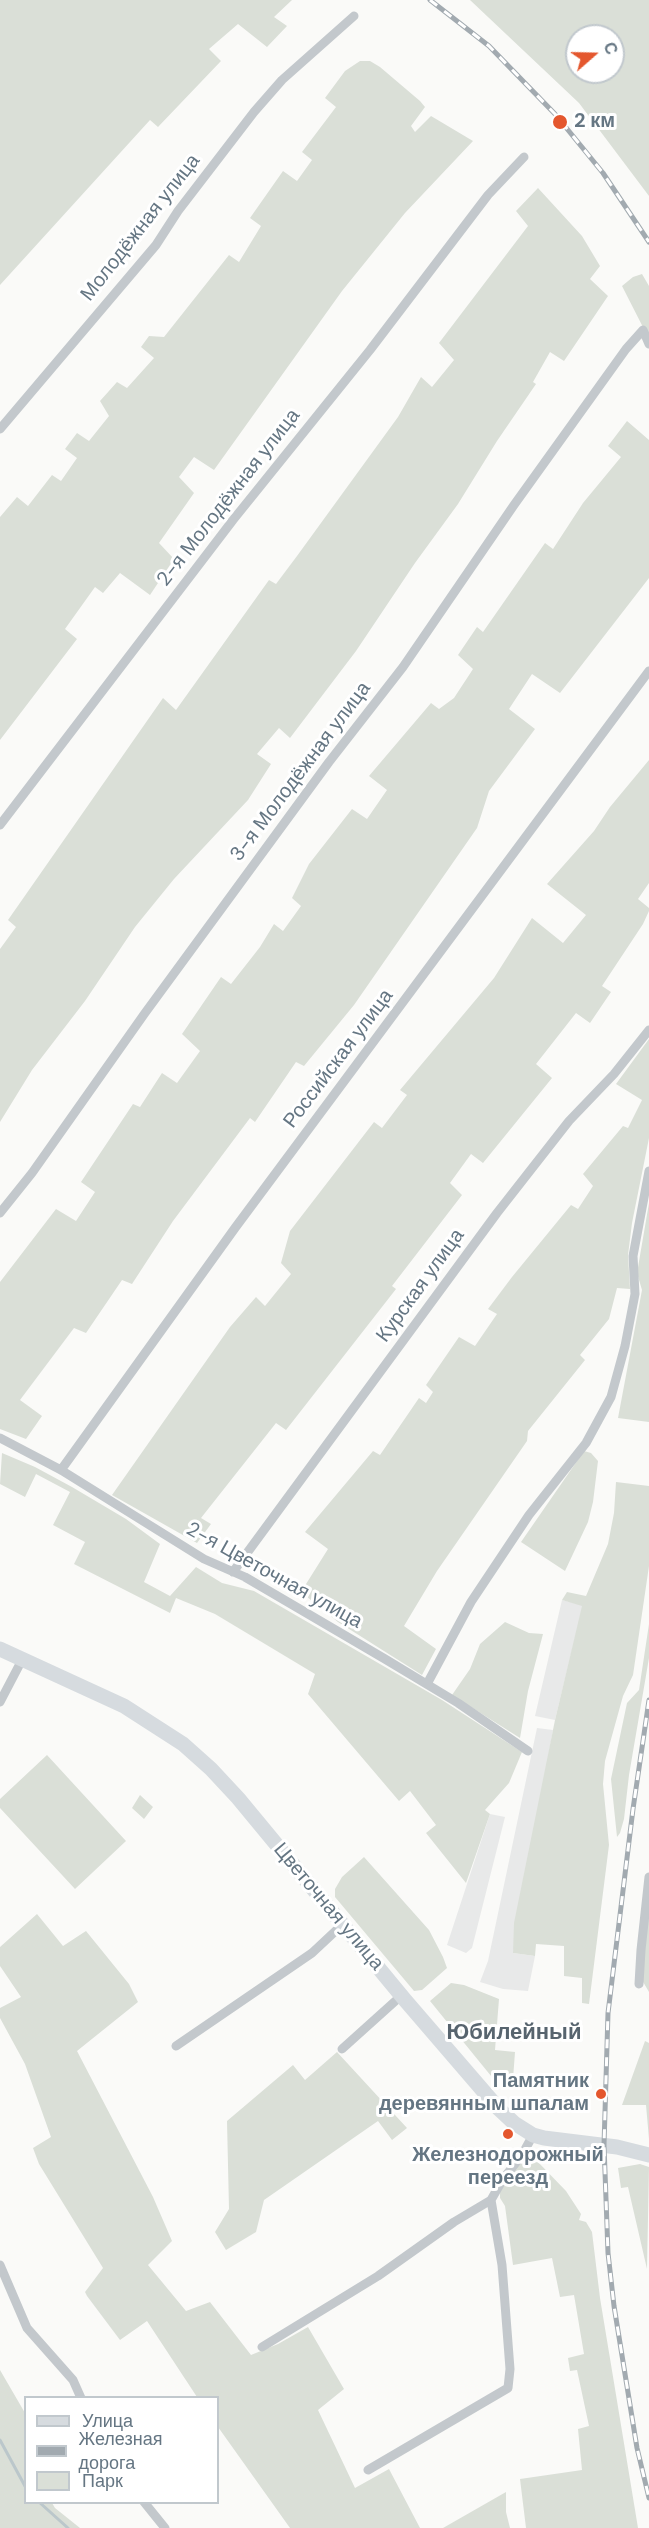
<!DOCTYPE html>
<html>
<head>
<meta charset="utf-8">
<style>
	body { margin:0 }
	#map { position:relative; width:649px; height:2528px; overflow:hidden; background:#fafaf8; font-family:"DM Sans",sans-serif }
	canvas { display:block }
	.legend { position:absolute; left:24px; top:2396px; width:195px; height:108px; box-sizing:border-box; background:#fff; border:2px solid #c1c8cd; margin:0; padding:8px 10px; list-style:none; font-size:18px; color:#657683 }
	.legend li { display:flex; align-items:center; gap:12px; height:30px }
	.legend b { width:30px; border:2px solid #c1c8cd }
	.north { position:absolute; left:565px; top:24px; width:60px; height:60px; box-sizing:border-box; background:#fff; border:2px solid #c1c8cd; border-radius:50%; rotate:70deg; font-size:16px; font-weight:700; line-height:24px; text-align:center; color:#657683 }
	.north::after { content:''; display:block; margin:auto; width:21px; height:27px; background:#e4572e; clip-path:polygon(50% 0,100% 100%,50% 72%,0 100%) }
</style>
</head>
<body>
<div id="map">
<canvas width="649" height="2528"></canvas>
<ul class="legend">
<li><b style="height:8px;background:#d6dbdf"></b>Улица</li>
<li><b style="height:8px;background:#a2aab0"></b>Железная дорога</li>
<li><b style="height:16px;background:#dadfd7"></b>Парк</li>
</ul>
<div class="north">С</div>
</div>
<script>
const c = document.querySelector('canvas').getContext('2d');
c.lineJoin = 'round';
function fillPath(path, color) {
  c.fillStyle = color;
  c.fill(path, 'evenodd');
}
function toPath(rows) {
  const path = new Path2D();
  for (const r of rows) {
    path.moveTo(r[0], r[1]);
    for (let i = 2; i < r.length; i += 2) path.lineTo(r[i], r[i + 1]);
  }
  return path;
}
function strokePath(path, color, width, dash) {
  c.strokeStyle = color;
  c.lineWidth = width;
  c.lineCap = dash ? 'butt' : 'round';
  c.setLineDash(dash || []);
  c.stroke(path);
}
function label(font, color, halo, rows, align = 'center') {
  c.font = font + ' "DM Sans",sans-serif';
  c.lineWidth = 6;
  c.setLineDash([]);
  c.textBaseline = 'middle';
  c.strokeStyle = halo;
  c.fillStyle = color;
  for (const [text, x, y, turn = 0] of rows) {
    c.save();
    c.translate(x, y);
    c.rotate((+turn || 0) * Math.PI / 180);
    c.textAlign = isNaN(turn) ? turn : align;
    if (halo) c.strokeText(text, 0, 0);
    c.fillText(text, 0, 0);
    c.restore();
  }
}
fillPath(toPath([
	[562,1600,583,1605,555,1720,535,1716],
	[537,1728,553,1730,513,1953,535,1956,528,1991,503,1989,480,1982,488,1961],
	[490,1814,505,1817,472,1948,466,1953,447,1945]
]), '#e8e9e9');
fillPath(toPath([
	[0,0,292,0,274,17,287,26,267,47,238,24,209,49,221,61,158,127,150,120,0,285],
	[470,0,649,0,649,196,579,103],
	[577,36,613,36,613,72,577,72],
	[360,61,370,61,380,67,420,101,425,107,411,126,415,132,431,116,473,141,405,213,342,291,214,470,194,457,179,477,194,493,159,543,174,559,150,595,120,573,103,593,95,587,65,629,77,639,0,740,0,517,17,497,28,506,52,475,61,481,77,458,65,449,77,433,89,441,109,416,100,401,117,382,127,388,154,358,141,347,149,336,164,337,229,255,239,262,261,226,250,218,283,171,297,181,312,160,302,152,336,107,325,98,345,71],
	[538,188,582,236,600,266,590,279,608,296,564,361,550,352,533,382,536,384,497,441,458,504,415,563,356,651,290,738,279,728,257,754,271,764,248,800,174,879,135,927,85,1001,32,1070,0,1122,0,949,16,927,8,920,163,698,176,710,269,580,276,584,297,556,398,417,421,377,432,387,454,360,439,343,528,226,516,211],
	[642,274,649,286,649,339,622,286,633,277],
	[627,421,649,440,649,578,560,693,532,674,509,709,535,729,489,791,477,828,354,1005,304,1066,296,1062,255,1122,250,1118,173,1221,132,1284,122,1280,86,1333,74,1328,20,1400,42,1416,26,1439,0,1429,0,1282,56,1209,76,1221,95,1192,81,1182,133,1104,140,1107,162,1073,177,1083,200,1051,182,1034,221,977,231,984,260,947,274,924,283,931,301,906,292,898,309,864,352,809,367,819,387,790,369,776,431,703,439,709,454,698,473,669,458,655,477,627,483,632,545,543,553,549,583,503,621,457,608,446],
	[649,760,649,883,638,899,649,908,649,911,643,924,602,986,611,992,590,1023,576,1013,536,1064,552,1078,483,1163,471,1154,450,1183,462,1195,392,1286,396,1289,286,1430,276,1423,201,1518,211,1524,197,1543,112,1495,230,1327,256,1297,265,1306,291,1274,281,1263,290,1231,374,1122,382,1128,407,1095,400,1090,494,978,532,918,563,943,586,915,547,884,594,831,610,807],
	[649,1039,649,1138,632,1223,628,1255,630,1289,617,1288,609,1319,580,1355,585,1360,528,1431,527,1441,437,1571,404,1626,436,1649,422,1675,338,1622,301,1592,328,1549,305,1532,373,1451,380,1455,419,1398,426,1403,433,1392,426,1385,459,1337,475,1346,497,1314,488,1309,512,1277,571,1205,578,1209,593,1186,583,1174,623,1126,628,1128,642,1100,616,1084],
	[649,1203,649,1422,618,1418,642,1290,637,1273],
	[584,1451,591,1453,598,1461,593,1502,588,1522,565,1571,521,1542],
	[2,1453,35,1467,72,1487,126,1519,160,1544,144,1582,170,1596,196,1567,222,1583,254,1591,442,1700,522,1752,509,1783,485,1810,490,1814,466,1883,426,1833,436,1825,410,1791,399,1801,308,1694,315,1674,215,1614,176,1598,170,1613,74,1564,85,1542,53,1525,70,1492,36,1474,25,1497,0,1484],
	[616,1482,649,1486,649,1566,633,1675,623,1696,605,1761,603,1784,609,1845,589,2004,582,2003,582,1978,564,1976,564,1946,536,1944,535,1956,513,1953,514,1923,555,1720,582,1606,562,1600,567,1592,586,1596,608,1544,614,1513],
	[505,1622,529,1633,543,1634,528,1691,520,1738,452,1695,470,1669,480,1644],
	[649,1624,649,1658,629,1775,624,1819,620,1833,617,1837,611,1779,627,1703,639,1690],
	[47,1755,126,1841,75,1889,0,1808,0,1799],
	[140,1795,153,1807,144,1819,132,1808],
	[364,1857,429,1930,443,1957,447,1968,422,1990,414,1991,335,1897,335,1889,342,1877],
	[649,1905,649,1992,642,1980],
	[37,1914,63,1946,86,1931,129,1984,138,2002,77,2051,153,2197,172,2241,148,2265,186,2311,210,2302,251,2355,278,2344,308,2327,344,2389,318,2410,355,2488,389,2469,420,2528,290,2528,218,2427,218,2398,197,2397,147,2321,120,2340,87,2296,85,2292,103,2268,39,2164,33,2148,51,2137,25,2064,0,2018,0,2008,21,1997,0,1966,0,1947],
	[451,1983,464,1985,499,1999,495,2050,515,2052,513,2079,500,2087,430,2001],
	[645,2041,649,2043,649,2139,646,2105,622,2105],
	[337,2052,407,2128,392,2140,378,2121,264,2200,256,2232,226,2250,215,2232,229,2209,227,2121,293,2065,305,2080],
	[538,2162,566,2191,581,2214,579,2220,586,2222,592,2232,600,2298,638,2528,526,2528,520,2479,582,2470,578,2429,589,2426,577,2370,570,2371,568,2358,584,2354,574,2295,560,2297,552,2258,513,2265,505,2206,500,2198,500,2189,519,2164],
	[640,2164,649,2167,647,2269,628,2187,621,2188,618,2168],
	[0,2370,25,2413,26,2502,52,2503,55,2508,80,2528,0,2528],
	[506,2492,506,2512,510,2528,443,2528]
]), '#dadfd7');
strokePath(toPath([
	[0,2440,26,2488],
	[39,2502,68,2528]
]), '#bbc7cb', 3);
strokePath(toPath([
	[0,429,156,245,178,211,254,112,282,80,354,16],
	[0,825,233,520,370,350,488,195,524,157],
	[0,1213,32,1173,145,1013,329,762,403,667,514,505,626,349,643,330,649,344],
	[0,1438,61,1470,204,1559,245,1577,385,1659,458,1703,528,1751],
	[61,1470,235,1228,649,671],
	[233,1572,497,1213,569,1121,614,1074,649,1030],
	[427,1684,471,1602,529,1515,586,1443,611,1397,625,1346,635,1294,633,1256,649,1171],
	[0,1702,23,1658],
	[639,1984,641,1950,649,1877],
	[176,2046,312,1953,343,1924],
	[342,2049,402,1995],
	[0,2265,27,2328,73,2380,81,2398],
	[262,2347,378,2276,454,2222,491,2200],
	[368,2470,508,2388,510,2369,502,2265,491,2200,503,2179,522,2155,533,2135],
	[144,2502,165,2528]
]), '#c3c8cc', 9);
strokePath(toPath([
	[0,1649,124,1706,183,1744,211,1769,238,1798,405,2000,498,2108,514,2123,533,2135,544,2138,617,2147,649,2155]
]), '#d6dbdf', 15);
const rail = toPath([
	[430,0,489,46,555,114,603,173,649,242],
	[649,1700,633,1809,608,2013,604,2145,608,2253,614,2306,637,2448,649,2498]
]);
strokePath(rail, '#a2aab0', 5);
strokePath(rail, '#fff', 3, [9]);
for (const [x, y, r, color] of [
	[560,122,8,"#e4572e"],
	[601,2094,6,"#e4572e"],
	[508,2134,6,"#e4572e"]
]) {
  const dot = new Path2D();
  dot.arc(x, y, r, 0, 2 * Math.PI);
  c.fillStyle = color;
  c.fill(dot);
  strokePath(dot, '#fff', 2);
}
label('bold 20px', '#657683', '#fff', [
	["2 км",574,122],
	["Памятник",589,2082,"right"],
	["деревянным шпалам",589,2105,"right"],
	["Железнодорожный",508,2156,"center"],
	["переезд",508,2179,"center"]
], 'left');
label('20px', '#657683', '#fff', [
	["Молодёжная улица",141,228,-52],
	["2-я Молодёжная улица",229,498,-52],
	["3-я Молодёжная улица",301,772,-53],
	["Российская улица",339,1059,-53],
	["Курская улица",421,1286,-54],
	["2-я Цветочная улица",274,1576,29],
	["Цветочная улица",328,1907,50]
]);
label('bold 22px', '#57646e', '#fff', [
	["Юбилейный",514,2033]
]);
</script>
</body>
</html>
